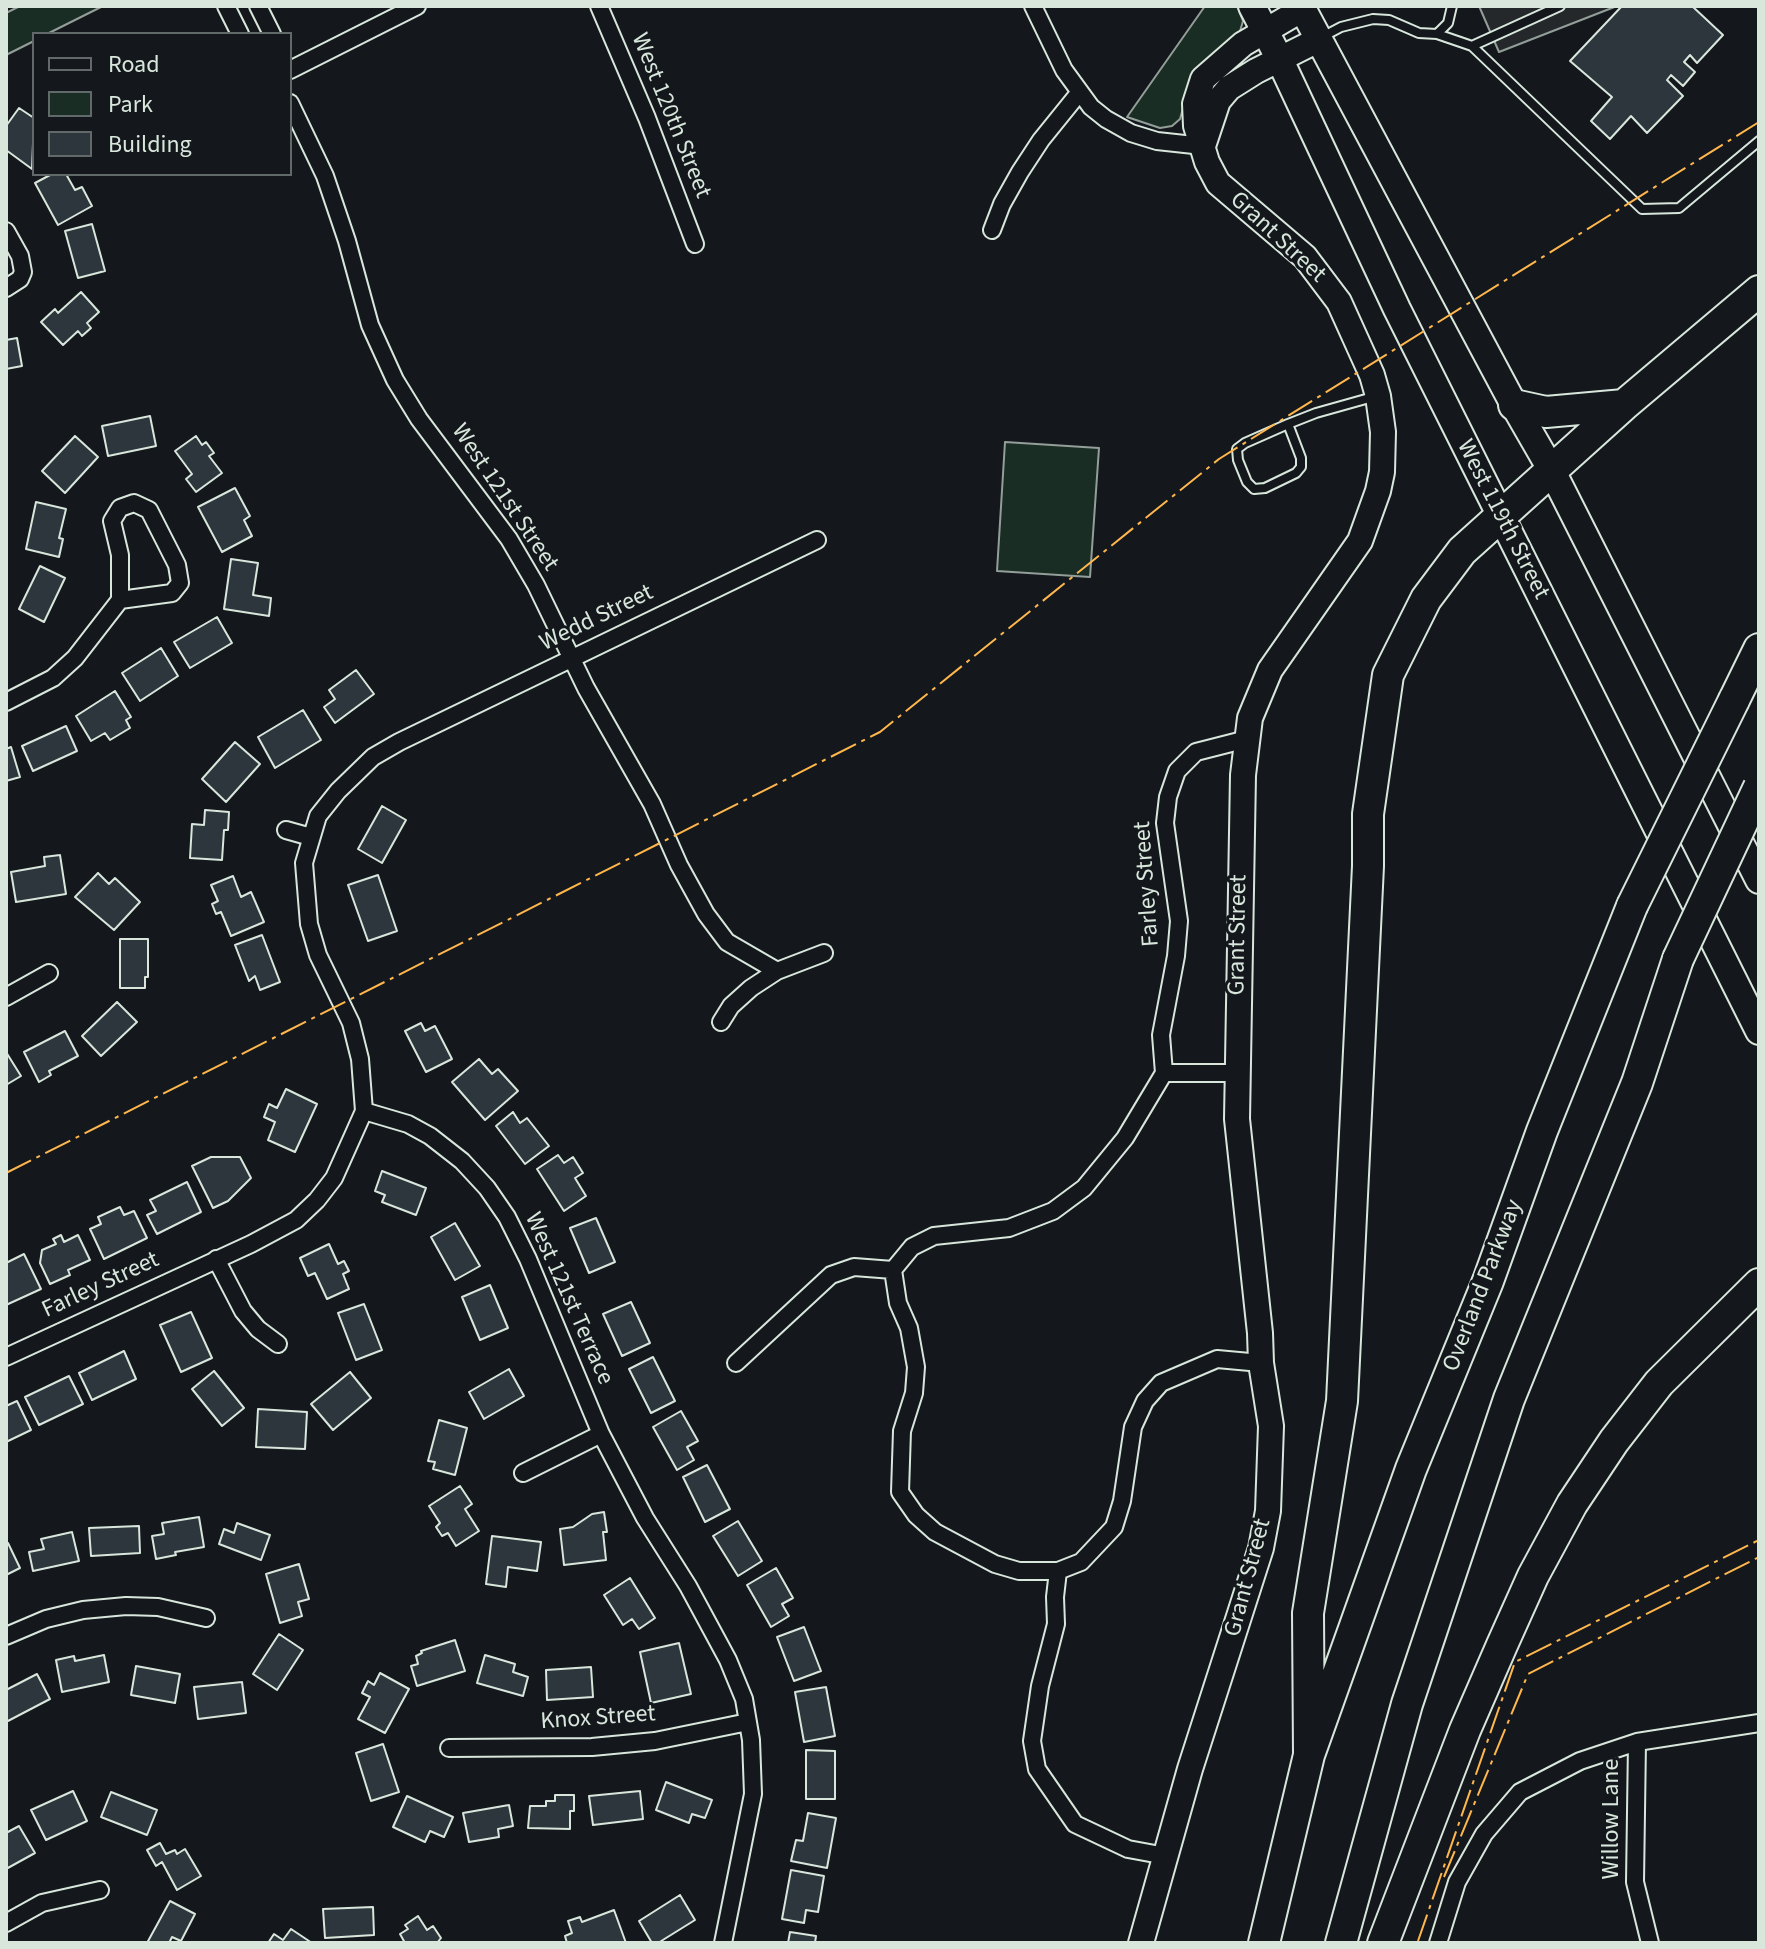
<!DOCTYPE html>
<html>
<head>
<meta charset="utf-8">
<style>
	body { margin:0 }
	#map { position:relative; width:1765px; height:1949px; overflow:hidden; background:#14181c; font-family:"Source Sans 3",sans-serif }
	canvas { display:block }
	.frame { position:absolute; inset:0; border:8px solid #d8e6dc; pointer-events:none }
	.legend { position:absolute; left:32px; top:32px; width:260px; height:144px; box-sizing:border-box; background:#14181c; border:2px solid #626a69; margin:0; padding:10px 14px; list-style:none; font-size:24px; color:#d8e6dc }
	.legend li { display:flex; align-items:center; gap:16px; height:40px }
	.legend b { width:40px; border:2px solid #626a69 }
</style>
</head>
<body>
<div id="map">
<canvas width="1765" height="1949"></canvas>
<div class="frame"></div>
<ul class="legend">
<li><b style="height:10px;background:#14181c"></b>Road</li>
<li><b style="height:22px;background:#1a2d24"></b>Park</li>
<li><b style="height:22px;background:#2c363c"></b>Building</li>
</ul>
</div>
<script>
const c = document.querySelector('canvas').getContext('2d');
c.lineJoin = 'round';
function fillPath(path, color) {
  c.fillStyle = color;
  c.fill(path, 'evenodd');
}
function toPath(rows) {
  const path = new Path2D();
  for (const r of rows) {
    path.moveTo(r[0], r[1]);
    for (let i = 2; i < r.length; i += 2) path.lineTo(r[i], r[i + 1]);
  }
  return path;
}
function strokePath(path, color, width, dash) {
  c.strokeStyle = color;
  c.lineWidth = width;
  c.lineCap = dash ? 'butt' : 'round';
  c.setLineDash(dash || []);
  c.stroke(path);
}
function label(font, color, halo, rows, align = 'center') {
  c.font = font + ' "Source Sans 3",sans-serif';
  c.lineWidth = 6;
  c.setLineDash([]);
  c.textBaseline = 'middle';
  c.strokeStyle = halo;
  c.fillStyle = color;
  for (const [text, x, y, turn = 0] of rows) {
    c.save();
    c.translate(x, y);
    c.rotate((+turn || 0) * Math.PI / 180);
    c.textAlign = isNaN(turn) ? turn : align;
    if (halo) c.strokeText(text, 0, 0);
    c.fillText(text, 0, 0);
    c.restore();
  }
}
const green = toPath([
	[20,6,103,6,47,34,34,34,34,41,6,55,6,13,20,6],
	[1205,6,1237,6,1243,21,1238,38,1191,80,1180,119,1172,126,1160,128,1127,117,1205,6],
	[1005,442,1099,448,1090,577,997,571,1005,442]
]);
fillPath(green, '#1a2d24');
strokePath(green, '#939e99', 2);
const parking = toPath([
	[1479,6,1617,6,1499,52,1479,6]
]);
fillPath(parking, '#24282b');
strokePath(parking, '#939e99', 2);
const building = toPath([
	[1622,6,1692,6,1723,35,1697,63,1690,55,1684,62,1695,72,1683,86,1671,75,1667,80,1683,96,1647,133,1631,116,1610,139,1591,121,1612,97,1570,61,1622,6],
	[19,108,34,118,32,169,6,150,6,126,19,108],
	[52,174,66,174,75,190,82,187,92,206,58,225,35,183,52,174],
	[92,224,105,271,78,278,65,231,92,224],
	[81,292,99,312,87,323,91,328,82,336,78,331,63,345,41,322,55,309,58,313,81,292],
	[17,338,22,366,6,369,6,340,17,338],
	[150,416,156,446,108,456,102,426,150,416],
	[75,436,98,457,65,493,42,471,75,436],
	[196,436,202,445,206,442,214,453,209,456,222,473,196,492,186,479,192,474,175,451,196,436],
	[235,488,250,516,244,520,252,536,222,552,198,507,235,488],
	[36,502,66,509,59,538,63,539,59,557,26,549,36,502],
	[231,559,258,563,253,595,271,598,269,616,224,609,231,559],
	[40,566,65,578,44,622,19,609,40,566],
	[217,617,232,643,190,668,174,642,217,617],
	[161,648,178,676,140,701,122,673,161,648],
	[356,670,374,694,335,723,324,707,335,699,329,690,356,670],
	[115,691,131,717,126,720,130,728,110,740,105,733,91,741,76,716,115,691],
	[303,710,321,740,275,768,258,737,303,710],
	[66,726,77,751,33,771,22,746,66,726],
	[235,742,260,764,226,802,202,779,235,742],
	[11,747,20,777,6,781,6,749,11,747],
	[382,806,406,820,382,863,358,849,382,806],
	[205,810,229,812,228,830,224,830,222,860,190,858,192,824,204,825,205,810],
	[60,855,66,894,16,902,11,872,45,866,44,857,60,855],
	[98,873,109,884,115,878,140,902,114,930,75,897,98,873],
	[378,875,397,931,368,941,348,885,378,875],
	[233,876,241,897,251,892,264,922,231,936,221,912,216,914,212,904,218,901,211,885,233,876],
	[262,935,280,982,260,990,255,976,249,981,235,945,262,935],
	[120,939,148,939,148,977,145,977,145,988,120,988,120,939],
	[117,1002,137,1022,101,1056,82,1036,117,1002],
	[421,1023,425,1031,435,1026,452,1059,426,1072,405,1031,421,1023],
	[65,1031,78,1056,49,1071,51,1075,39,1082,24,1052,65,1031],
	[6,1052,21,1076,6,1085,6,1052],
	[479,1059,492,1074,498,1069,518,1091,485,1120,452,1082,479,1059],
	[286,1089,317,1104,295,1152,268,1140,275,1122,264,1117,269,1104,277,1108,286,1089],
	[513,1112,520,1123,527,1118,549,1146,525,1164,496,1126,513,1112],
	[558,1155,564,1163,573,1157,583,1173,575,1178,586,1196,564,1211,537,1169,558,1155],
	[211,1157,240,1157,251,1178,228,1201,213,1208,192,1166,211,1157],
	[382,1171,426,1188,416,1215,382,1202,385,1195,375,1191,382,1171],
	[187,1182,201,1212,157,1234,147,1215,156,1211,150,1200,187,1182],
	[120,1207,124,1215,134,1211,147,1238,104,1259,90,1229,101,1224,98,1217,120,1207],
	[596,1218,615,1262,589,1273,570,1228,596,1218],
	[455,1223,480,1266,455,1280,431,1237,455,1223],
	[61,1235,64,1242,78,1235,90,1260,68,1270,70,1275,50,1284,40,1263,42,1250,56,1244,53,1239,61,1235],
	[329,1244,338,1264,344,1261,349,1271,343,1274,349,1289,327,1299,315,1273,308,1276,300,1258,329,1244],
	[24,1254,41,1289,6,1305,6,1263,24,1254],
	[490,1285,508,1328,480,1340,462,1297,490,1285],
	[631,1302,650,1343,622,1356,603,1314,631,1302],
	[364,1304,382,1350,356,1360,338,1313,364,1304],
	[191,1312,212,1358,181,1372,160,1325,191,1312],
	[124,1351,136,1379,92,1400,79,1373,124,1351],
	[653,1357,675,1401,651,1413,629,1369,653,1357],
	[509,1369,524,1396,484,1419,469,1392,509,1369],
	[214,1371,244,1408,222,1426,192,1389,214,1371],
	[350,1372,371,1398,333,1430,311,1404,350,1372],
	[69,1376,83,1404,39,1425,25,1397,69,1376],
	[17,1401,31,1430,6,1442,6,1406,17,1401],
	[258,1409,307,1412,305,1449,256,1447,258,1409],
	[681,1411,698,1441,687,1447,694,1460,677,1470,653,1427,681,1411],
	[439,1420,467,1428,455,1475,433,1469,435,1462,428,1461,439,1420],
	[707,1465,730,1509,705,1522,683,1477,707,1465],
	[460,1486,472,1504,465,1509,479,1531,456,1546,448,1533,442,1536,436,1527,440,1523,429,1506,460,1486],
	[604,1512,607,1532,603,1532,606,1560,564,1565,560,1529,573,1527,592,1514,604,1512],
	[199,1517,204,1547,175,1552,176,1555,156,1559,152,1536,164,1534,162,1523,199,1517],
	[738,1521,762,1561,738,1576,713,1536,738,1521],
	[237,1523,270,1535,261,1560,219,1544,224,1529,234,1533,237,1523],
	[139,1526,140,1553,91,1556,89,1528,139,1526],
	[72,1532,79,1561,33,1571,29,1552,44,1549,41,1539,72,1532],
	[492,1536,541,1542,537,1571,508,1567,506,1587,486,1584,492,1536],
	[8,1543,20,1568,6,1575,6,1544,8,1543],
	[299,1564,309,1599,298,1602,302,1616,280,1623,266,1574,299,1564],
	[776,1568,793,1598,782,1604,789,1616,771,1627,747,1585,776,1568],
	[630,1578,655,1618,639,1629,632,1619,623,1625,604,1595,630,1578],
	[804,1627,821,1671,794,1681,777,1637,804,1627],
	[279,1634,303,1650,277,1690,253,1674,279,1634],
	[455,1640,465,1671,417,1686,411,1666,418,1664,416,1656,422,1653,421,1651,455,1640],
	[679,1643,691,1694,651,1703,640,1652,679,1643],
	[104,1655,109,1682,62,1692,56,1660,74,1656,75,1661,104,1655],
	[485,1655,515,1664,513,1672,528,1677,523,1696,477,1683,485,1655],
	[136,1666,180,1674,175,1703,131,1695,136,1666],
	[591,1667,593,1697,547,1700,546,1670,591,1667],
	[380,1673,409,1689,385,1733,358,1719,370,1697,362,1693,368,1681,374,1685,380,1673],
	[37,1674,50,1699,6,1722,6,1690,37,1674],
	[242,1682,246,1713,198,1719,194,1687,242,1682],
	[826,1687,835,1736,804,1742,795,1692,826,1687],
	[383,1744,399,1792,371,1801,356,1753,383,1744],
	[806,1750,835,1751,835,1799,806,1799,806,1750],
	[666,1782,712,1800,705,1818,692,1814,689,1823,656,1810,666,1782],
	[73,1791,87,1821,46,1840,31,1810,73,1791],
	[640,1791,643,1819,593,1825,589,1796,640,1791],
	[111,1792,157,1810,147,1835,101,1817,111,1792],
	[555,1795,574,1795,574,1811,570,1811,570,1829,528,1828,530,1806,546,1806,546,1801,555,1801,555,1795],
	[407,1796,453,1817,444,1837,430,1831,425,1842,393,1827,407,1796],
	[509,1805,513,1826,498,1829,499,1837,469,1842,463,1813,509,1805],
	[808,1813,836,1818,827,1868,791,1861,796,1840,803,1841,808,1813],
	[19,1826,35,1853,6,1869,6,1833,19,1826],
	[160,1843,166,1854,175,1850,177,1854,185,1849,201,1876,177,1890,162,1862,156,1866,147,1850,160,1843],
	[791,1870,824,1876,818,1912,806,1910,804,1923,782,1919,791,1870],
	[680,1895,695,1920,658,1943,652,1943,639,1921,680,1895],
	[170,1901,195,1914,181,1941,172,1937,169,1943,147,1943,170,1901],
	[373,1907,374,1935,325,1938,323,1909,373,1907],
	[614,1910,626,1943,567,1943,565,1936,572,1933,568,1921,580,1917,582,1922,614,1910],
	[418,1916,427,1930,433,1926,441,1938,437,1943,405,1943,400,1934,408,1929,405,1925,418,1916],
	[291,1929,312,1943,268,1943,274,1934,283,1940,291,1929],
	[790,1932,816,1936,815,1943,788,1943,790,1932]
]);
fillPath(building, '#2c363c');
strokePath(building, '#d8e6dc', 2);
const lane = toPath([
	[1437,34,1472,46,1560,6],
	[1322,37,1341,27,1373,19,1389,20,1419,33,1437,34,1448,23,1452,6],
	[1472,46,1642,209,1679,208,1759,141],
	[1288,424,1301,458,1301,467,1296,473,1265,488,1254,489,1247,482,1238,460,1237,449,1245,443,1288,424,1316,413,1373,397]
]);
const street = toPath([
	[226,6,240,34],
	[258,6,272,34],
	[599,6,647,118,695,244],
	[1033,6,1064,70,1091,107,1106,119,1131,133,1157,141,1203,146],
	[290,70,417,6],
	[290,103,325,176,347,241,370,325,395,380,419,419,509,539,536,585,586,688,652,804,679,865,706,914,727,942,777,971],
	[992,230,1002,204,1020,172,1041,140,1079,93],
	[6,231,20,256,23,272,20,279,6,288],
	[6,702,53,678,75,658,120,600,120,555,112,521,120,508,134,503,149,510,177,565,180,583,172,593,120,600],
	[286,830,311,837],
	[6,997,49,973],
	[721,1022,731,1006,751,988,777,971,824,953],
	[1164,1073,1237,1073],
	[216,1259,243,1311,258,1329,278,1344],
	[893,1270,898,1303,909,1328,916,1367,914,1393,902,1431,900,1492,916,1515,935,1532,995,1564,1019,1571,1058,1571,1081,1562,1114,1527,1122,1501,1133,1427,1145,1401,1161,1383,1217,1359,1261,1363],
	[893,1270,912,1247,934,1236,1009,1228,1053,1211,1084,1188,1125,1138,1164,1073,1161,1035,1176,956,1179,921,1165,823,1168,797,1177,771,1196,752,1247,739],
	[6,1357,251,1244,296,1220,317,1200,334,1178,364,1111],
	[736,1363,831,1275,854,1267,893,1270],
	[523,1473,601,1434],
	[1058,1571,1055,1597,1056,1624,1040,1686,1032,1741,1037,1769,1075,1824,1128,1849,1166,1856],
	[6,1636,46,1619,83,1610,126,1606,158,1607,206,1618],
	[1637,1742,1635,1882,1650,1943],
	[449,1748,592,1747,655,1741,748,1722],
	[6,1923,42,1903,100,1890],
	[723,1943,753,1794,751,1740,744,1699,728,1660,688,1586,645,1518,601,1434,528,1259,507,1217,487,1188,462,1161,430,1136,408,1124,364,1111,360,1059,351,1023,318,955,309,924,304,863,318,816,338,791,373,757,399,742,817,540],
	[1438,1943,1457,1882,1484,1834,1520,1792,1580,1761,1637,1742,1759,1723]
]);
const secondary = toPath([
	[1203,146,1218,101,1229,88,1256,71,1318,40],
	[1141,1943,1190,1769,1261,1548,1268,1511,1271,1426,1261,1363,1260,1333,1237,1119,1243,775,1250,718,1270,670,1360,541,1378,491,1382,472,1383,432,1378,396,1372,375,1339,302,1305,257,1218,183,1207,162,1196,126,1195,104,1203,79,1243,44,1303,9]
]);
const primary = toPath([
	[1252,6,1279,58,1397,309,1759,1031],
	[1301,6,1514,405,1552,471,1759,880]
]);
const highway = toPath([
	[1514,405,1546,412,1624,405],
	[1734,700,1759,649],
	[1309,1755,1308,1613,1342,1401,1368,866,1368,814,1388,675,1426,599,1462,551,1624,405,1759,291],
	[1264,1943,1309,1755,1411,1469,1488,1281,1542,1131,1632,906],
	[1341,1943,1407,1704,1509,1399,1637,1083,1678,959],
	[1383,1943,1465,1730,1502,1645,1533,1576,1572,1504,1614,1441,1659,1383,1759,1284]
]);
strokePath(lane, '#d8e6dc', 12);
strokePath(street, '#d8e6dc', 20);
strokePath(secondary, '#d8e6dc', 28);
strokePath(primary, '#d8e6dc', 30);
strokePath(highway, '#d8e6dc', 34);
strokePath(lane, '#14181c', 8);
strokePath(street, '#14181c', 16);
strokePath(secondary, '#14181c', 24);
strokePath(primary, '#14181c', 26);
strokePath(highway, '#14181c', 30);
const highwayBridge = toPath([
	[1632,906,1734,700],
	[1678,959,1759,787]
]);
strokePath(highwayBridge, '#d8e6dc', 34, []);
strokePath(highwayBridge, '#14181c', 30);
strokePath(toPath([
	[6,1173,880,732,1219,459,1759,122],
	[1444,1877,1528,1674,1759,1557],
	[1418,1941,1515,1662,1759,1540]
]), '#ffb74d', 2, [28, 6, 4, 6]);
label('24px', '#d8e6dc', '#14181c', [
	["West 120th Street",670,116,68],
	["Grant Street",1277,238,43],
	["West 121st Street",504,498,56],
	["West 119th Street",1502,520,63],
	["Wedd Street",597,619,-26],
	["Farley Street",1148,884,-94],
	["Grant Street",1239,935,-89],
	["Farley Street",101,1286,-25],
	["Overland Parkway",1484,1286,-69],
	["West 121st Terrace",568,1299,66],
	["Grant Street",1249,1578,-75],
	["Knox Street",598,1719,-4],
	["Willow Lane",1613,1819,-90]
]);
</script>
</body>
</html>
